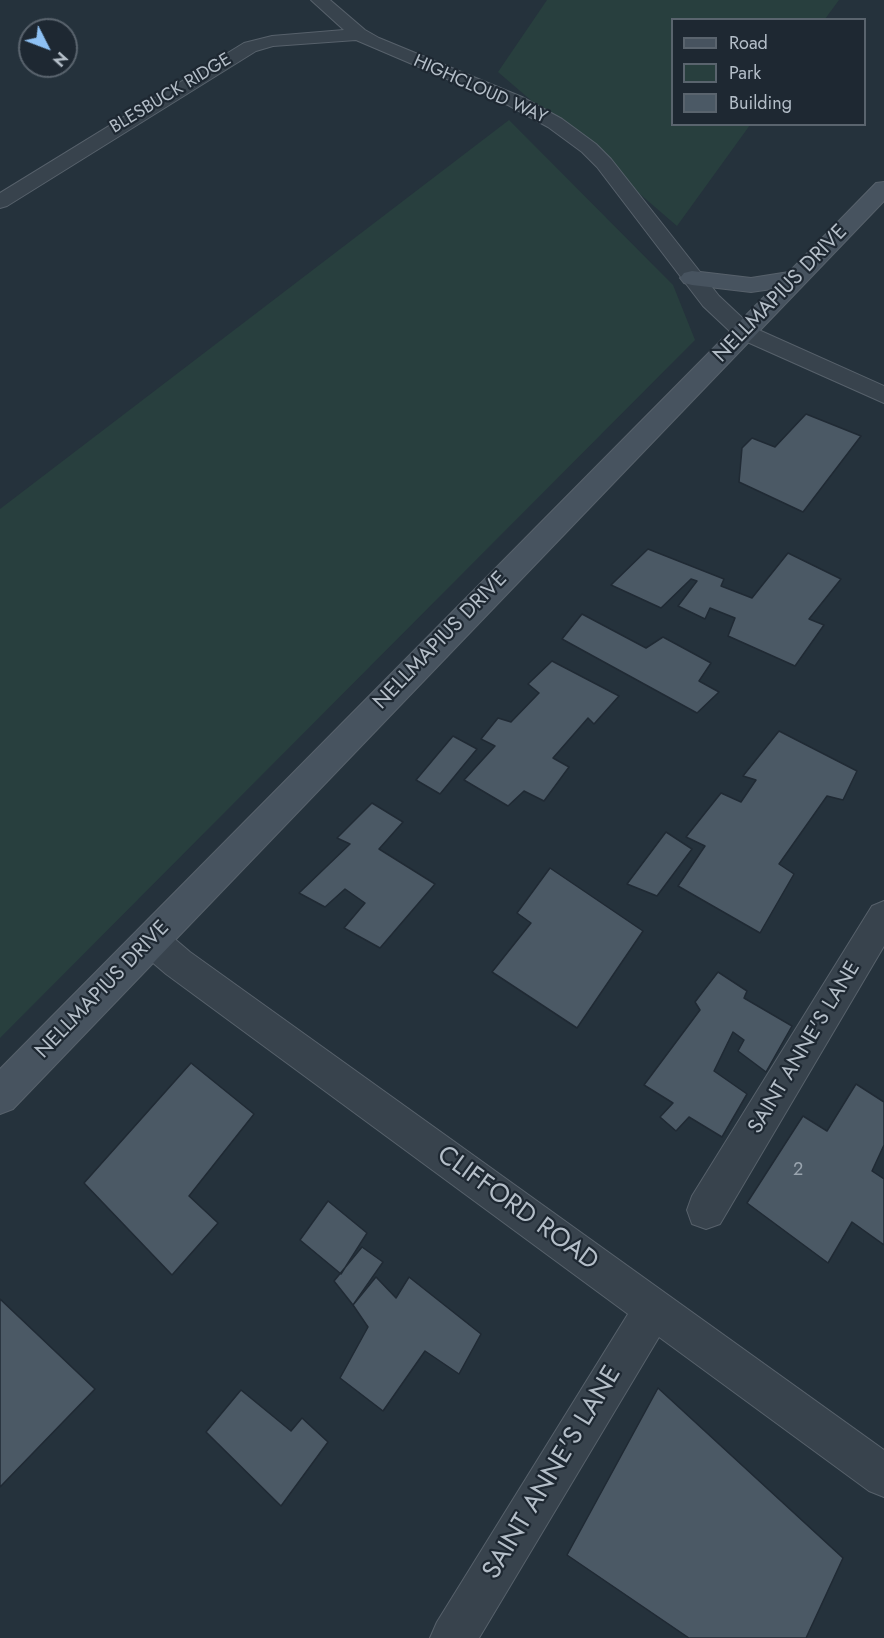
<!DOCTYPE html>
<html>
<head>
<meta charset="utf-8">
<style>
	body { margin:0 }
	#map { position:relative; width:884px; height:1638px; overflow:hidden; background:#25323c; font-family:Jost,sans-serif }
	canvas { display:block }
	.legend { position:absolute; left:671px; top:18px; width:195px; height:108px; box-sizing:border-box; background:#1e2832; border:2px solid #5a646e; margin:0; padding:8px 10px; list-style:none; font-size:18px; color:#b4bec8 }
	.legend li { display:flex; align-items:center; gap:12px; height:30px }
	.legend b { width:30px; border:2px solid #5a646e }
	.north { position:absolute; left:18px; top:18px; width:60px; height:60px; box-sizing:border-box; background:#1e2832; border:2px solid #5a646e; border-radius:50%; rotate:132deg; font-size:16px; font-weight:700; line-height:24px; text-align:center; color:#b4bec8 }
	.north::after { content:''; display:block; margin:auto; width:21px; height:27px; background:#8ec1f4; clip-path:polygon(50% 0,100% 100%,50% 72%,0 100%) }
</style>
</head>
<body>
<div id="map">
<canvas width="884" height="1638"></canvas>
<ul class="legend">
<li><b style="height:8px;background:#47535f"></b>Road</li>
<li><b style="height:16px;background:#283f3e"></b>Park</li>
<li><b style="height:16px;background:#4b5965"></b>Building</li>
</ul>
<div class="north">N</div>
</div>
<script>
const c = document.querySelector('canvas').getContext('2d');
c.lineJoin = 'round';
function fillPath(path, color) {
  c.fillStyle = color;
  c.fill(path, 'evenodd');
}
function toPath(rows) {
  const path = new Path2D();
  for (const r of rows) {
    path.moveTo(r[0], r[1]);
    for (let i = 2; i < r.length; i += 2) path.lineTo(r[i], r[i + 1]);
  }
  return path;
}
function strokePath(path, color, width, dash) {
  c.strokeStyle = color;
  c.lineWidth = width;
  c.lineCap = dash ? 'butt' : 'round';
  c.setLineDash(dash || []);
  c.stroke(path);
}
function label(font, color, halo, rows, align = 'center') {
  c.font = font + ' Jost,sans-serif';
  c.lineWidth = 4.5;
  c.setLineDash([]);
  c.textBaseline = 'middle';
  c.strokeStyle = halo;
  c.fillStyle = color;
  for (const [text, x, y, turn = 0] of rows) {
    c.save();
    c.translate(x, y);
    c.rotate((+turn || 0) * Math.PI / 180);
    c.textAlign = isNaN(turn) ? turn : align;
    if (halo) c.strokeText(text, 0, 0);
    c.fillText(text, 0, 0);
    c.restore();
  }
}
fillPath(toPath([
	[547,0,839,0,825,19,672,20,672,124,750,125,677,226,498,72],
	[509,120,673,285,695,340,0,1038,0,509]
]), '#283f3e');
const building = toPath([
	[806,414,861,436,803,512,739,482,742,448,752,438,775,447,806,414],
	[648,549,724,579,721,586,752,598,788,553,841,579,809,619,824,625,795,666,728,636,735,618,710,608,705,619,678,606,697,581,691,579,661,608,611,585,648,549],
	[582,614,646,648,663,637,711,663,699,681,719,692,697,713,562,639,582,614],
	[552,661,619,696,594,724,588,718,553,758,569,767,544,801,524,791,508,806,464,780,495,746,481,739,498,718,511,722,539,693,528,684,552,661],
	[779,731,857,771,843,800,827,796,779,864,794,874,760,933,678,886,705,846,686,837,721,793,741,802,756,780,743,776,779,731],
	[453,736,477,749,440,794,416,780,453,736],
	[372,803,403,822,379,849,435,884,380,948,344,928,365,903,345,889,325,907,299,893,350,844,337,838,372,803],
	[666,832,692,849,657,896,627,884,666,832],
	[550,868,643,931,577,1028,492,972,531,923,517,913,550,868],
	[718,972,747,991,744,998,792,1026,766,1072,738,1051,744,1040,733,1032,714,1071,747,1094,722,1137,689,1117,676,1131,660,1117,673,1103,644,1085,700,1010,695,1002,718,972],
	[191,1063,254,1114,189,1196,218,1223,172,1275,84,1183,191,1063],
	[856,1084,884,1102,884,1145,872,1171,884,1179,884,1245,852,1222,828,1263,747,1203,803,1116,827,1131,856,1084],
	[328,1201,367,1233,341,1274,300,1240,328,1201],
	[362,1247,383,1262,353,1305,334,1281,362,1247],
	[376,1277,396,1298,409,1277,481,1334,459,1374,425,1351,383,1411,340,1378,368,1327,353,1305,376,1277],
	[0,1299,95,1389,0,1487,0,1299],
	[658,1388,843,1558,806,1638,689,1638,567,1555,658,1388],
	[241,1390,291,1431,302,1418,328,1442,281,1506,206,1432,241,1390]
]);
fillPath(building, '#4b5965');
strokePath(building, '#202a34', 1.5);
const street = toPath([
	[311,0,330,0,365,30,379,38,522,97,562,119,596,144,611,159,719,296,752,327,884,386,884,403,736,337,703,306,597,167,582,152,548,127,508,105,356,40,273,46,256,51,7,206,0,208,0,193,244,43,272,36,344,30,311,0],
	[884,901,884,946,720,1224,706,1229,692,1224,687,1210,692,1196,872,906,884,901],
	[151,925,163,929,190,952,884,1450,884,1497,869,1491,659,1337,479,1638,430,1638,437,1622,628,1314,166,974,139,951,134,940,139,929,151,925]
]);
const secondary = toPath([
	[884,182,884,201,13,1109,0,1114,0,1069,772,289,751,292,692,285,684,283,680,278,684,273,692,271,751,278,789,272,876,183,884,182]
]);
strokePath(street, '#57616b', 2);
strokePath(secondary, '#57616b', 2);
fillPath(street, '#38434d');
fillPath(secondary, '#47535f');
label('18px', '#b4bec8', '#1e2832', [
	["HIGHCLOUD WAY",480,90,24],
	["BLESBUCK RIDGE",171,94,-31]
]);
label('18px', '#9aa5af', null, [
	["2",798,1171]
]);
label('21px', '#b4bec8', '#1e2832', [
	["NELLMAPIUS DRIVE",781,294,-46],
	["NELLMAPIUS DRIVE",441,641,-46],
	["NELLMAPIUS DRIVE",103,990,-46],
	["SAINT ANNE'S LANE",805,1048,-59]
]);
label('26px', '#b4bec8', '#1e2832', [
	["CLIFFORD ROAD",517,1209,36],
	["SAINT ANNE'S LANE",553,1473,-59]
]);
</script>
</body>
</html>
